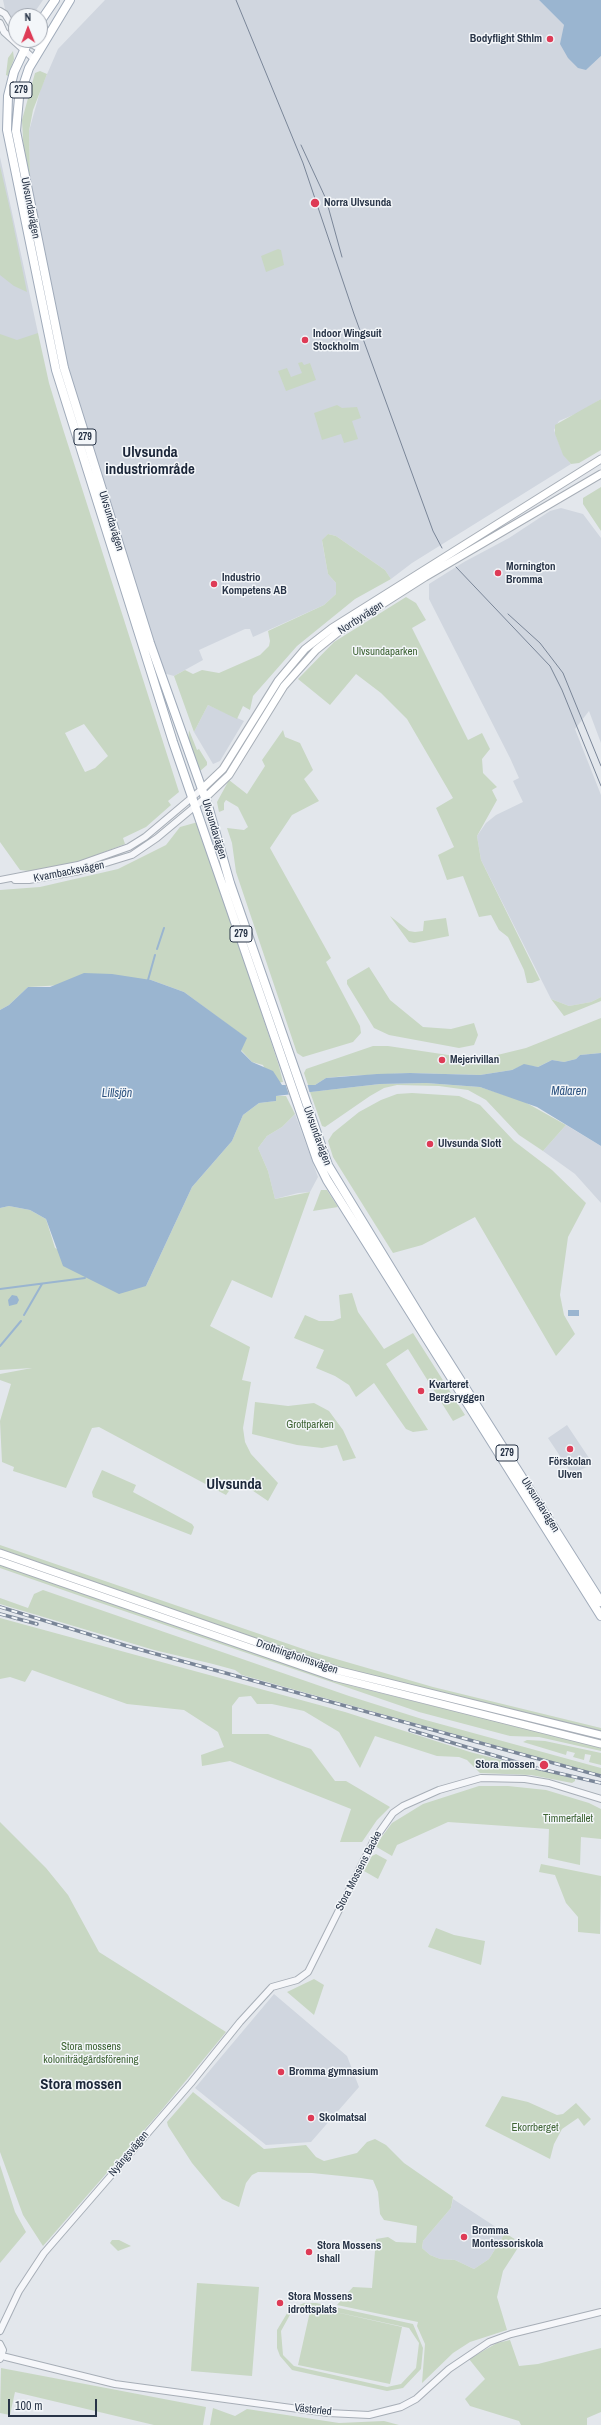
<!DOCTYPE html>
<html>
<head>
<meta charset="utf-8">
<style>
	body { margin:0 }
	#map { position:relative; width:601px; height:2425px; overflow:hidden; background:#e3e7ec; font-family:"Archivo Narrow",sans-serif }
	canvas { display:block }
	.north { position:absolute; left:8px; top:8px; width:40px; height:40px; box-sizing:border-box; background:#f3f6f9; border:1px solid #a2a8b2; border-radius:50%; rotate:359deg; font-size:11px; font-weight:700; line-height:16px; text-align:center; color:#283447 }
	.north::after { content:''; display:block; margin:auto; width:14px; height:18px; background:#de3b56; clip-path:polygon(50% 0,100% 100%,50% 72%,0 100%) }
	.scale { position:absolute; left:8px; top:2399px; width:89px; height:18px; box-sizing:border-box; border:2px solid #283447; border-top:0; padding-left:5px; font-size:12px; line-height:14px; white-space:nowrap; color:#283447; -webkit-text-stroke:3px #f3f6f9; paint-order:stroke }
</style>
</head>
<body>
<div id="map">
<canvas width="601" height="2425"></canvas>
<div class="north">N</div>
<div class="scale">100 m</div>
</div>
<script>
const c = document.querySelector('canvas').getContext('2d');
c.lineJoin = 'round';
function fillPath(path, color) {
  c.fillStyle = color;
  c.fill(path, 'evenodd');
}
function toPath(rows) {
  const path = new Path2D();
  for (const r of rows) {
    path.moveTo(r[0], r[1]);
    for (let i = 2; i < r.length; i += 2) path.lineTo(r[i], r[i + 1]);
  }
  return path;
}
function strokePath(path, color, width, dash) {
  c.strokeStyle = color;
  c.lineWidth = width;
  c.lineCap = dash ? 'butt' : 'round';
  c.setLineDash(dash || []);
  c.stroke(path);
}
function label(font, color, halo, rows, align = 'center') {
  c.font = font + ' "Archivo Narrow",sans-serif';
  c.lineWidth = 3;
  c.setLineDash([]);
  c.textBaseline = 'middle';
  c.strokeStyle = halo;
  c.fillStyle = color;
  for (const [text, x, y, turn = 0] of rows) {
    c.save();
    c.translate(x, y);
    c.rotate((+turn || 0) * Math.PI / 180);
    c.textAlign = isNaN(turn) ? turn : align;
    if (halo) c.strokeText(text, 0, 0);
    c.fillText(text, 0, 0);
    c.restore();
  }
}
fillPath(toPath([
	[3,0,43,0,32,16,16,16,16,35,9,27],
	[105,0,539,0,564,25,585,68,586,70,601,56,601,399,580,412,559,421,554,430,563,454,571,464,412,563,391,579,385,570,336,536,328,534,322,541,328,574,336,583,336,594,324,605,253,637,250,629,245,629,199,650,203,660,174,676,163,673,66,362,30,178,29,131,41,88,58,49],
	[0,157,38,333,39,381,0,460],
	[561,508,583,514,601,538,601,743,589,711,575,729,601,795,601,997,591,1002,569,1006,551,999,481,860,477,836,486,823,496,815,523,802,513,781,519,778,510,758,429,599,429,584,464,562,509,538,550,511],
	[208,705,244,721,220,761,213,764,194,732],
	[295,1114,318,1177,310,1192,298,1193,275,1199,268,1171,258,1148,267,1136,282,1127],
	[566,1125,601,1146,601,1203,575,1174,543,1151],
	[567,1425,593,1464,572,1474,548,1438],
	[274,1994,347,2056,359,2087,311,2142,266,2145,195,2088],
	[453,2199,505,2233,489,2259,474,2269,455,2260,440,2259,430,2255,422,2248,423,2241,451,2208]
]), '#d0d6df');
fillPath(toPath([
	[13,51,14,59,8,76,6,75,8,58],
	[40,71,47,74,33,110,29,131,30,178,24,159,22,120,35,73],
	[0,166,11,214,27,292,14,286,0,275],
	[278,249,281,250,284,265,266,272,261,256],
	[38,333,49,383,63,429,179,792,168,801,171,805,146,827,123,838,125,844,78,862,29,871,20,870,0,842,0,334,17,340],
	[84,724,108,756,95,768,85,772,65,733],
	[302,362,304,365,310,363,316,380,286,391,278,371,287,368,291,377,302,373,298,363],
	[601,399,601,450,579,463,571,464,563,455,555,434,555,425],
	[337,405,342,408,357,407,361,418,352,421,358,439,344,443,341,434,322,440,314,413],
	[601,487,601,531,583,504,583,498],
	[328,534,336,536,385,570,391,579,355,599,297,646,253,696,250,710,243,706,237,719,208,705,194,732,174,676,185,670,193,674,202,670,219,673,260,655,269,646,270,641,268,631,324,605,336,594,336,583,328,574,322,540],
	[406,597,416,603,426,620,412,628,468,740,482,733,490,749,482,759,483,773,497,787,492,790,497,800,477,836,481,860,540,980,532,983,527,983,524,970,508,937,499,930,491,915,479,917,463,876,447,880,438,855,454,847,436,808,453,798,407,719,381,693,356,674,330,705,298,679,334,642],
	[189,730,197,750,199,749,207,762,207,765,199,772,188,743],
	[283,730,285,737,300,743,313,770,304,779,319,801,292,815,270,848,331,958,326,962,360,1026,361,1033,353,1042,303,1057,297,1053,236,872,232,843,227,828,244,830,248,827,238,807,226,800,224,803,224,810,219,812,217,802,229,780,247,794,265,766,262,760],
	[198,822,279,1066,283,1082,271,1084,263,1065,252,1062,241,1050,246,1038,184,992,151,980,28,987,9,1005,0,1010,0,890,40,887,118,869,166,845,180,827],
	[390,916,409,931,415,932,423,931,424,921,446,918,449,936,414,943,409,942],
	[369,967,390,1000,423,1027,451,1029,474,1023,478,1035,474,1045,459,1048,389,1035,374,1028,347,984,347,980],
	[601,997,601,1001,564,1016,551,999,569,1006,591,1002],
	[601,1018,601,1053,580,1055,576,1059,564,1062,552,1060,538,1067,524,1065,512,1070,480,1075,410,1073,346,1076,326,1078,315,1085,308,1085,304,1073,306,1069,373,1046,388,1046,475,1059,489,1057,526,1048],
	[426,1083,480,1087,523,1101,566,1125,543,1151,519,1135,486,1100,468,1090,439,1086,397,1085,384,1088,370,1096,325,1127,322,1126,310,1092,380,1084],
	[412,1093,459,1096,480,1105,514,1141,552,1170,586,1203,568,1237,560,1295,564,1315,575,1334,556,1356,475,1217,422,1245,393,1253,333,1157,328,1141,333,1133,359,1112,381,1100,397,1094],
	[276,1096,286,1096,295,1114,282,1127,267,1136,258,1148,268,1171,275,1199,310,1192,272,1298,232,1280,210,1326,250,1347,242,1380,251,1382,243,1428,245,1442,251,1454,278,1483,268,1501,237,1480,226,1495,99,1427,92,1428,66,1488,13,1471,14,1467,2,1462,0,1421,11,1384,0,1380,0,1374,32,1368,0,1370,0,1208,9,1206,30,1210,46,1219,55,1248,146,1286,192,1187,232,1141,243,1115,259,1103,276,1101],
	[321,1190,327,1190,338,1207,313,1211],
	[352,1293,358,1312,384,1349,413,1333,465,1415,453,1421,408,1349,386,1364,428,1430,413,1432,406,1429,374,1383,356,1397,349,1385,335,1376,316,1368,324,1350,294,1338,305,1315,319,1321,333,1321,341,1318,339,1295],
	[255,1402,288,1406,314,1403,329,1411,343,1430,356,1458,343,1461,337,1445,322,1448,297,1445,252,1434],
	[102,1470,136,1485,133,1492,192,1524,194,1527,192,1533,191,1535,93,1497,92,1492],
	[0,1545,312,1652,433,1687,601,1728,601,1731,335,1666,15,1554,0,1549],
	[0,1565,352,1686,601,1747,601,1751,539,1737,510,1736,419,1712,86,1598,0,1568],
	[43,1590,349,1696,422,1719,601,1768,601,1775,242,1675,235,1670,213,1664,154,1650,0,1604,0,1598,28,1608,34,1594],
	[0,1618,345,1712,470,1752,575,1779,575,1781,572,1783,531,1775,480,1773,467,1760,459,1757,437,1756,375,1736,360,1768,339,1732,304,1711,272,1704,257,1704,251,1696,239,1697,232,1706,232,1734,268,1734,311,1749,335,1781,346,1781,390,1807,377,1820,362,1842,340,1842,351,1809,230,1761,202,1766,201,1755,224,1747,218,1732,184,1710,127,1704,32,1670,25,1682,10,1677,0,1679],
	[527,1740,545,1741,601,1753,601,1765,589,1762,591,1755,585,1754,584,1760,573,1757,575,1753,567,1751,566,1755,523,1742],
	[479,1786,508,1786,546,1790,589,1803,601,1809,601,1839,581,1837,580,1865,548,1858,549,1829,448,1822,397,1845,392,1856,375,1846,392,1823,423,1804],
	[0,1822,46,1868,68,1895,99,1952,226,2032,160,2112,43,2246,23,2215,0,2152],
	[376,1854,387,1860,378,1879,364,1871,372,1856],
	[541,1864,601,1876,600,1934,578,1932,578,1917,566,1903,555,1875,539,1872],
	[436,1928,454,1935,485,1941,481,1965,428,1947],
	[314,1979,324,1985,314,2015,287,1992],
	[193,2092,264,2149,306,2145,316,2157,324,2161,357,2153,367,2142,375,2139,386,2145,404,2163,453,2197,451,2208,423,2241,422,2248,430,2255,440,2259,455,2260,474,2269,489,2259,505,2233,521,2243,503,2271,497,2297,507,2330,470,2342,453,2353,422,2383,425,2344,417,2326,418,2322,337,2305,353,2287,372,2288,376,2239,388,2237,396,2242,416,2243,417,2226,384,2220,380,2214,378,2192,373,2180,361,2178,312,2173,258,2172,252,2175,246,2183,239,2207,222,2199,192,2163,168,2126,167,2122],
	[502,2096,528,2102,557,2115,563,2114,576,2103,591,2119,584,2126,578,2118,562,2129,554,2144,550,2159,485,2126],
	[0,2165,15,2212,26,2232,0,2263],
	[112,2240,119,2240,131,2246,118,2251,110,2243],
	[197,2283,259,2287,252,2376,191,2371],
	[304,2303,316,2303,413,2324,423,2348,421,2369,403,2388,387,2391,292,2370,280,2356,277,2348,277,2330,289,2310],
	[304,2307,311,2307,298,2365,390,2384,402,2327,313,2307,409,2328,419,2343,416,2368,401,2384,387,2387,294,2366,283,2355,281,2331,291,2313],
	[510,2340,519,2366,538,2364,601,2348,601,2412,587,2418,587,2425,521,2425,519,2421,470,2406,465,2399,485,2379,469,2359,497,2343],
	[1,2368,206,2407,203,2425,154,2425,15,2392,10,2415,0,2413],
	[213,2408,235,2416,247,2409,339,2423,384,2421,399,2425,210,2425]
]), '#c8d7c3');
fillPath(toPath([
	[539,0,601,0,601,56,586,70,578,68,568,58,560,44,564,25],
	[84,973,112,974,151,980,184,992,247,1038,241,1051,252,1062,273,1071,282,1085,315,1085,326,1078,377,1074,410,1073,480,1075,512,1070,524,1064,538,1067,552,1060,564,1062,576,1059,580,1055,601,1053,601,1146,537,1107,480,1087,426,1083,380,1084,276,1096,276,1101,259,1103,243,1115,232,1141,192,1187,146,1286,119,1294,63,1266,46,1219,30,1210,9,1206,0,1208,0,1010,9,1005,28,987,50,987],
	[12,1295,17,1296,19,1300,17,1304,9,1306,8,1300],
	[568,1310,579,1310,579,1316,568,1316]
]), '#9ab5d0');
fillPath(toPath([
	[285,1083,307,1083,310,1094,290,1098]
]), '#e3e7ec');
strokePath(toPath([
	[157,949,164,928],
	[148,980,155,955],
	[0,1289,85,1278],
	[24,1315,42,1284],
	[0,1346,21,1321]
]), '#9ab5d0', 2);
const tertiary = toPath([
	[0,11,5,14,16,32],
	[0,23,4,32,34,59],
	[26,41,40,49],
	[0,880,78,865,129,847,145,837,202,789],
	[15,880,29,880,80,871,132,855,157,838,205,798],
	[0,2331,19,2291,44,2253,191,2083,240,2022,272,1987,297,1980,308,1972,374,1840,393,1813,403,1806,439,1790,481,1778,525,1779,549,1783,601,1799],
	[0,2344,3,2350,0,2359],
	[2,2356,115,2384,328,2413,369,2415,401,2407,416,2399,449,2369,489,2342,511,2334,601,2312]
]);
const secondary = toPath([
	[202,789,223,769,278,681,305,649,332,628,601,459],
	[205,798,229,775,284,686,316,650,337,633,425,577,601,474],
	[0,1553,336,1670,601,1735],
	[0,1561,334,1677,601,1744]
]);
const primary = toPath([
	[70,0,29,68,19,98,16,131,64,368,150,643,209,809,230,883,328,1165,430,1332,601,1602],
	[40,22,55,0],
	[29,40,14,72,8,96,7,130,56,370,173,742,317,1160,327,1180,601,1616]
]);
strokePath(tertiary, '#a7aeb7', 8);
strokePath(secondary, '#a7aeb7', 9);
strokePath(primary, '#a0abba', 10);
strokePath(tertiary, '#f6f7fa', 6);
strokePath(secondary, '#fff', 7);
strokePath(primary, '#fff', 8);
strokePath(toPath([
	[236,0,303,163,354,314,433,531,442,548],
	[301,145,326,199,342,257],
	[456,567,550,666,562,690,601,786],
	[508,614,540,643,563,673,601,766]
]), '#7a8698', 1);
const rail = toPath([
	[0,1607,127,1646,601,1776],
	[0,1614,37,1624],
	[410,1730,536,1768,601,1783]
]);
strokePath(rail, '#7a8698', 3.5);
strokePath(rail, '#f3f6f9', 2, [6]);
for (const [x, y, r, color] of [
	[550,39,4,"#de3b56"],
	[315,203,5,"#de3b56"],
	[305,340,4,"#de3b56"],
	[498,573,4,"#de3b56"],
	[214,584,4,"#de3b56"],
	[442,1060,4,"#de3b56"],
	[430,1144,4,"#de3b56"],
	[421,1391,4,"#de3b56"],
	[570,1449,4,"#de3b56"],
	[544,1765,5,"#de3b56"],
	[281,2072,4,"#de3b56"],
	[311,2118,4,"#de3b56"],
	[464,2237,4,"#de3b56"],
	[309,2252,4,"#de3b56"],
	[280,2303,4,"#de3b56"]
]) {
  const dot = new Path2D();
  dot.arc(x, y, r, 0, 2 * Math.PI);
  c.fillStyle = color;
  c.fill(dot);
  strokePath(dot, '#f3f6f9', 1.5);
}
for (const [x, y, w] of [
	[21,90,22],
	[85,437,22],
	[241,934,22],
	[507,1453,22]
]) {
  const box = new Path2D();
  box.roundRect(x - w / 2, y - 8, w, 16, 3);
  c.fillStyle = '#f3f6f9';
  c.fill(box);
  strokePath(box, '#283447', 1);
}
label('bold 10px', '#283447', null, [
	["279",21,90],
	["279",85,437],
	["279",241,934],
	["279",507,1453]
]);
label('bold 11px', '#283447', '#f3f6f9', [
	["Bodyflight Sthlm",542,39,"right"],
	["Norra Ulvsunda",324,203],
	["Indoor Wingsuit",313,334],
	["Stockholm",313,347],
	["Mornington",506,567],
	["Bromma",506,580],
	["Industrio",222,578],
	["Kompetens AB",222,591],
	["Mejerivillan",450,1060],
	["Ulvsunda Slott",438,1144],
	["Kvarteret",429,1385],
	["Bergsryggen",429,1398],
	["Förskolan",570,1462,"center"],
	["Ulven",570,1475,"center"],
	["Stora mossen",535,1765,"right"],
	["Bromma gymnasium",289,2072],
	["Skolmatsal",319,2118],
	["Bromma",472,2231],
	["Montessoriskola",472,2244],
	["Stora Mossens",317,2246],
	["Ishall",317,2259],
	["Stora Mossens",288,2297],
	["idrottsplats",288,2310]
], 'left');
label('11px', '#283447', '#f3f6f9', [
	["Ulvsundavägen",30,208,79],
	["Ulvsundavägen",111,521,73],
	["Norrbyvägen",361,618,-33],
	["Ulvsundavägen",214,829,73],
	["Kvarnbacksvägen",69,872,-11],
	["Ulvsundavägen",317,1136,70],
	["Ulvsundavägen",540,1505,58],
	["Drottningholmsvägen",297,1657,19],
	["Stora Mossens Backe",359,1871,-63],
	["Nyängsvägen",129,2154,-50],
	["Västerled",313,2410,7]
]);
label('11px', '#3e6434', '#f3f6f9', [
	["Ulvsundaparken",385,652],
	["Grottparken",310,1425],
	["Timmerfallet",568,1819],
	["Stora mossens",91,2047],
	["koloniträdgårdsförening",91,2060],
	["Ekorrberget",535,2128]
]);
label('italic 12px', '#2d5380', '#f3f6f9', [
	["Mälaren",569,1092],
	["Lillsjön",117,1094]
]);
label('bold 15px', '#1a2538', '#f3f6f9', [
	["Ulvsunda",150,453],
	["industriområde",150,470],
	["Ulvsunda",234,1485],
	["Stora mossen",81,2085]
]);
</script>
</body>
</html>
